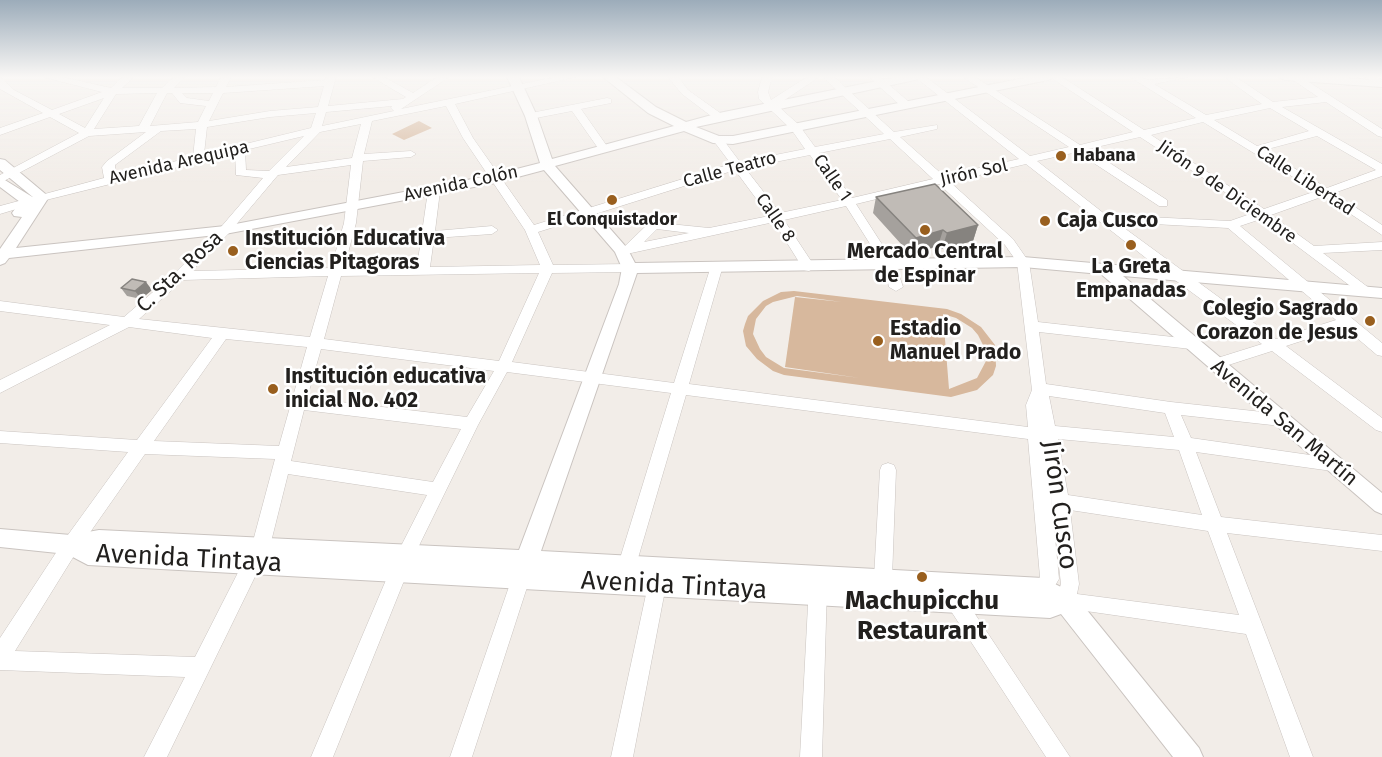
<!DOCTYPE html>
<html>
<head>
<meta charset="utf-8">
<style>
	body { margin:0 }
	canvas { display:block; background:#f2ede8 }
</style>
</head>
<body>
<canvas width="1382" height="757"></canvas>
<script>
const c = document.querySelector('canvas').getContext('2d');
c.lineJoin = 'round';
function fillPath(path, color) {
  c.fillStyle = color;
  c.fill(path, 'evenodd');
}
function toPath(rows) {
  const path = new Path2D();
  for (const r of rows) {
    path.moveTo(r[0], r[1]);
    for (let i = 2; i < r.length; i += 2) path.lineTo(r[i], r[i + 1]);
  }
  return path;
}
function strokePath(path, color, width, dash) {
  c.strokeStyle = color;
  c.lineWidth = width;
  c.lineCap = dash ? 'butt' : 'round';
  c.setLineDash(dash || []);
  c.stroke(path);
}
function label(font, color, halo, rows, align = 'center') {
  c.font = font + ' "Fira Sans",sans-serif';
  c.lineWidth = 5;
  c.setLineDash([]);
  c.textBaseline = 'middle';
  c.strokeStyle = halo;
  c.fillStyle = color;
  for (const [text, x, y, turn = 0] of rows) {
    c.save();
    c.translate(x, y);
    c.rotate((+turn || 0) * Math.PI / 180);
    c.textAlign = isNaN(turn) ? turn : align;
    if (halo) c.strokeText(text, 0, 0);
    c.fillText(text, 0, 0);
    c.restore();
  }
}
fillPath(toPath([
	[419,121,432,128,404,140,392,134],
	[794,291,947,309,961,314,981,327,995,345,996,366,993,375,977,390,951,397,784,375,773,371,757,359,746,346,743,331,745,324,748,316,763,301,781,292],
	[797,296,842,302,795,297,785,367,860,378,784,368,766,357,760,349,753,334,756,319,766,306,773,302],
	[943,314,956,318,972,328,978,335,986,351,986,361,977,378,949,389]
]), '#d7b89d');
const minor = toPath([
	[0,77,14,90,52,110,102,92,43,77,62,77,111,88,123,77,134,77,122,88,162,88,174,77,185,77,174,88,216,87,221,77,231,77,226,87,325,80,326,77,336,77,328,106,403,99,406,97,372,77,384,77,413,93,437,77,449,77,401,109,556,77,576,77,455,104,473,138,534,225,731,164,713,140,714,138,722,138,740,162,805,149,791,129,759,99,758,92,762,77,772,77,768,92,771,100,807,77,819,77,777,105,799,125,815,147,884,134,823,77,834,77,894,132,937,125,937,129,900,137,944,176,1019,159,915,77,926,77,1030,156,1069,147,963,77,975,77,1080,145,1133,132,1050,77,1062,77,1144,130,1196,118,1130,77,1142,77,1147,80,1188,77,1154,84,1206,115,1262,104,1224,77,1236,77,1273,102,1318,97,1289,77,1301,77,1382,129,1382,137,1378,136,1326,102,1282,107,1382,164,1382,176,1334,193,1382,225,1382,235,1324,196,1271,215,1314,246,1382,242,1382,250,1323,253,1373,291,1371,294,1361,294,1261,219,1240,226,1382,343,1382,356,1377,355,1344,327,1286,346,1382,418,1382,432,1376,430,1272,351,1216,369,1211,368,1209,364,1211,360,1262,344,1160,269,1026,164,950,182,1013,239,1029,262,1038,322,1191,339,1198,344,1191,349,1039,332,1046,384,1171,402,1281,414,1287,416,1289,420,1287,424,1281,426,1181,415,1191,438,1338,459,1340,464,1338,469,1332,471,1196,452,1221,517,1382,535,1382,551,1227,533,1313,757,1290,757,1246,634,1058,607,1055,601,1061,584,1051,496,1059,579,1050,594,1043,597,1036,594,1034,588,1040,577,1028,439,686,395,636,565,634,571,627,573,620,571,618,565,671,393,507,372,478,425,414,556,333,757,311,757,397,554,427,495,288,474,270,546,167,757,144,757,185,677,0,670,0,638,65,539,128,452,0,443,0,431,137,440,212,338,129,327,0,393,0,380,110,325,0,311,0,301,124,317,175,273,221,227,263,178,236,175,235,153,46,200,0,214,0,206,104,178,102,167,107,161,146,132,89,136,0,183,0,175,79,133,50,117,0,135,0,128,43,113,0,89,0,77],
	[324,86,318,107,270,111,209,121,223,93,324,86],
	[157,93,139,126,94,129,116,94,157,93],
	[167,93,172,93,180,103,206,106,198,122,150,126,167,93],
	[182,93,213,93,209,101,187,98,182,93],
	[104,98,85,128,59,114,104,98],
	[392,106,391,108,394,111,322,126,326,112,392,106],
	[446,106,463,138,525,230,540,265,430,267,434,238,492,234,498,230,492,226,435,231,440,191,434,188,428,191,417,267,344,268,356,223,363,161,411,157,416,154,411,151,364,154,372,121,446,106],
	[1270,108,1309,131,1257,146,1214,120,1270,108],
	[316,113,311,128,204,154,207,127,270,117,316,113],
	[1203,122,1316,191,1264,209,1151,135,1203,122],
	[361,124,352,158,286,167,320,132,361,124],
	[196,129,193,157,115,176,115,165,161,131,196,129],
	[304,136,269,171,246,170,245,150,304,136],
	[1317,136,1376,170,1327,188,1264,150,1317,136],
	[1140,137,1234,198,1253,213,1230,221,1106,215,1037,161,1077,152,1159,206,1167,206,1167,200,1088,149,1140,137],
	[890,139,933,179,852,198,819,153,890,139],
	[810,155,842,200,780,213,745,168,810,155],
	[351,165,344,223,331,268,192,271,229,233,278,175,351,165],
	[735,170,769,216,709,228,650,222,625,246,618,248,616,251,618,254,622,255,774,222,804,270,809,271,815,267,784,220,846,206,884,266,889,287,896,291,903,287,896,266,856,204,939,184,1005,245,1017,262,1032,390,1026,405,1028,427,689,384,722,269,716,265,710,269,674,383,512,362,552,273,630,272,636,268,630,264,553,265,538,232,735,170],
	[1116,222,1228,228,1336,320,1276,339,1116,222],
	[657,229,689,233,644,242,657,229],
	[539,273,499,361,324,339,341,276,539,273],
	[328,276,310,337,139,319,183,280,328,276],
	[226,339,307,347,279,446,154,441,226,339],
	[321,349,494,371,467,417,307,398,321,349],
	[1049,396,1165,413,1174,437,1055,426,1049,396],
	[304,410,461,429,433,482,291,461,304,410],
	[1058,439,1179,450,1202,515,1068,495,1058,439],
	[145,454,275,459,252,545,195,657,15,651,77,551,145,454],
	[1070,510,1208,531,1239,615,1077,594,1079,584,1070,510],
	[668,77,678,77,688,90,723,115,723,119,715,119,682,94,668,77],
	[869,77,880,77,909,102,909,106,901,106,869,77],
	[1365,77,1377,77,1382,80,1382,87,1365,77],
	[607,98,611,99,611,103,581,109,609,149,604,152,600,151,572,111,531,119,526,116,531,113,607,98],
	[888,463,894,465,896,470,892,578,890,584,883,586,876,584,874,578,880,470,882,465,888,463],
	[521,570,528,572,530,578,472,757,450,757,512,578,514,572,521,570],
	[657,576,664,579,666,585,633,757,611,757,648,585,650,579,657,576],
	[818,577,825,580,827,586,822,757,800,757,809,586,811,580,818,577],
	[956,593,963,596,1070,757,1046,757,949,608,946,602,949,596,956,593]
]);
const major = toPath([
	[507,77,519,77,537,116,552,159,674,126,648,113,603,77,616,77,656,107,686,122,719,113,897,77,921,77,915,80,696,127,719,136,733,136,1029,77,1054,77,1048,80,733,144,713,143,684,131,555,166,627,248,635,263,1023,257,1382,288,1382,298,1123,276,1382,493,1382,514,1375,511,1101,274,1023,267,637,273,541,551,1043,578,1073,593,1199,748,1203,757,1173,757,1061,614,1050,618,88,565,67,554,0,547,0,529,71,535,99,530,519,550,619,284,622,268,615,252,544,170,495,183,225,234,9,258,5,263,0,265,0,249,22,217,14,216,12,213,20,202,0,187,0,177,34,198,0,170,0,159,5,160,49,197,16,248,225,226,493,175,540,163,525,116,507,77],
	[1279,77,1336,77,1382,81,1382,87,1285,80,1279,77]
]);
strokePath(minor, '#cac4c0', 1);
strokePath(major, '#cac4c0', 2);
fillPath(minor, '#fff');
fillPath(major, '#fff');
fillPath(toPath([
	[876,197,978,225,973,241,942,249,938,246,911,255,873,213],
	[121,288,152,290,141,299,127,296]
]), '#a5a19d');
fillPath(toPath([
	[978,225,973,241,942,249,947,233],
	[943,230,938,246,911,255,916,238],
	[146,282,152,290,141,299,135,291]
]), '#86837f');
const building = toPath([
	[935,184,978,225,947,233,943,230,916,238,876,197,935,184],
	[132,279,146,282,135,291,121,288,132,279]
]);
fillPath(building, '#c0bbb6');
strokePath(building, '#86837f', 1.5);
const sky = c.createLinearGradient(0, 0, 0, 183);
sky.addColorStop(0, '#9cacba');
sky.addColorStop(0.42, '#f9f7f5');
sky.addColorStop(1, '#f9f7f500');
c.fillStyle = sky;
c.fillRect(0, 0, 1382, 183);
for (const [x, y, r, color] of [
	[1061,156,6,"#995f1e"],
	[612,200,6,"#995f1e"],
	[1045,221,6,"#995f1e"],
	[925,230,6,"#995f1e"],
	[1131,245,6,"#995f1e"],
	[233,251,6,"#995f1e"],
	[1370,321,6,"#995f1e"],
	[878,341,6,"#995f1e"],
	[273,389,6,"#995f1e"],
	[922,577,6,"#995f1e"]
]) {
  const dot = new Path2D();
  dot.arc(x, y, r, 0, 2 * Math.PI);
  c.fillStyle = color;
  c.fill(dot);
  strokePath(dot, '#fff', 2);
}
label('bold 18px', '#22201e', '#fff', [
	["Habana",1073,156],
	["El Conquistador",612,220,"center"]
], 'left');
label('18px', '#22201e', '#fff', [
	["Avenida Arequipa",179,163,-13],
	["Calle Teatro",730,170,-15],
	["Jirón Sol",974,173,-13],
	["Calle 1",832,178,55],
	["Calle Libertad",1305,181,33],
	["Avenida Colón",461,184,-12],
	["Jirón 9 de Diciembre",1227,192,35],
	["Calle 8",775,218,55]
]);
label('bold 21px', '#22201e', '#fff', [
	["Caja Cusco",1057,221],
	["Institución Educativa",245,239],
	["Ciencias Pitagoras",245,263],
	["Mercado Central",925,252,"center"],
	["de Espinar",925,276,"center"],
	["La Greta",1131,267,"center"],
	["Empanadas",1131,291,"center"],
	["Colegio Sagrado",1358,309,"right"],
	["Corazon de Jesus",1358,333,"right"],
	["Estadio",890,329],
	["Manuel Prado",890,353],
	["Institución educativa",285,377],
	["inicial No. 402",285,401]
], 'left');
label('21px', '#22201e', '#fff', [
	["C. Sta. Rosa",180,272,-43],
	["Avenida San Martín",1284,423,40]
]);
label('26px', '#22201e', '#fff', [
	["Jirón Cusco",1059,505,82],
	["Avenida Tintaya",189,559,3],
	["Avenida Tintaya",674,586,3]
]);
label('bold 26px', '#22201e', '#fff', [
	["Machupicchu",922,602],
	["Restaurant",922,632]
]);
</script>
</body>
</html>
